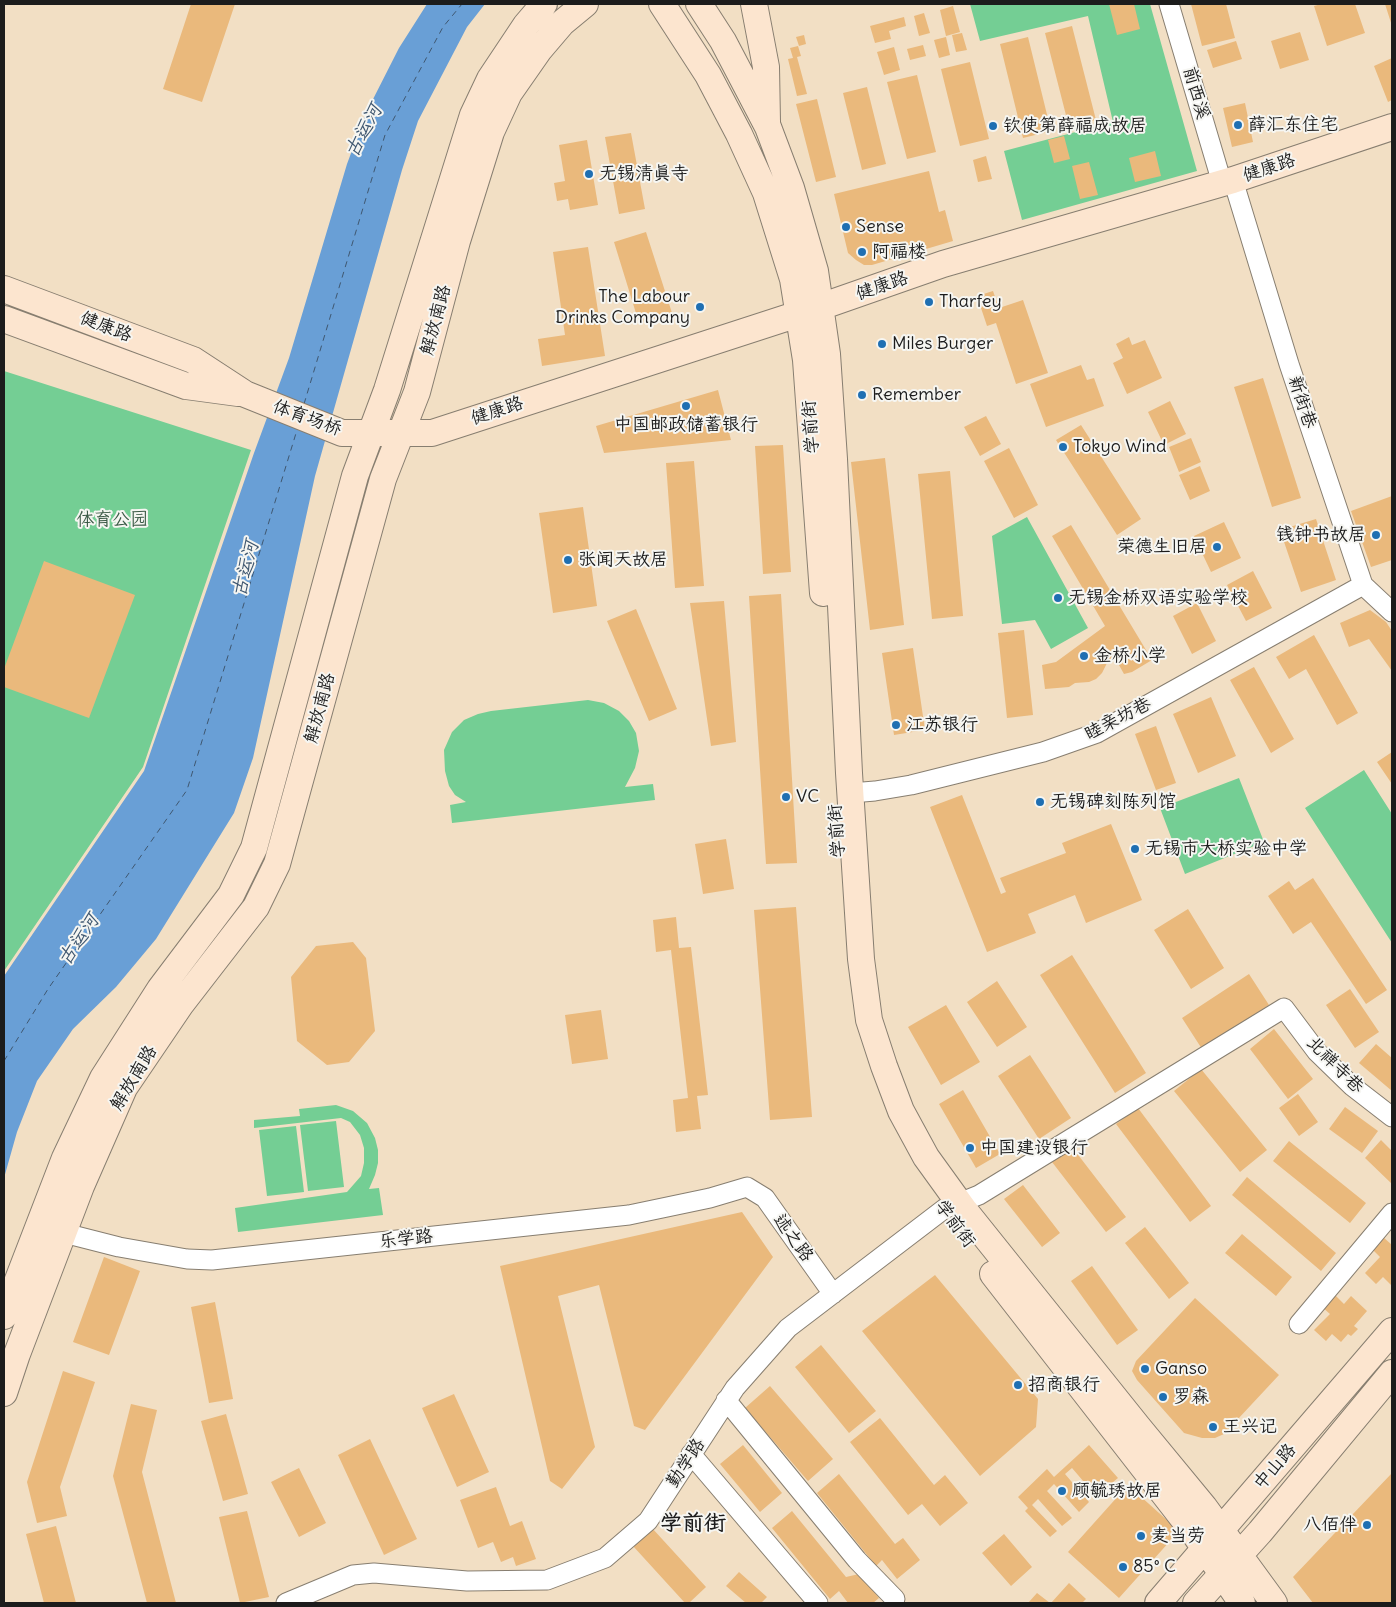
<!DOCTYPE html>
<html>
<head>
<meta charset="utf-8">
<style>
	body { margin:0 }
	#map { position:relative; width:1396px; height:1607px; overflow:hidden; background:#f2dfc4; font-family:Delius,sans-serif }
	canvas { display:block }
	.frame { position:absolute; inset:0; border:5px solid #1c1c1c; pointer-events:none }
</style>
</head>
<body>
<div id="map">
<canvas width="1396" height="1607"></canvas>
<div class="frame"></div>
</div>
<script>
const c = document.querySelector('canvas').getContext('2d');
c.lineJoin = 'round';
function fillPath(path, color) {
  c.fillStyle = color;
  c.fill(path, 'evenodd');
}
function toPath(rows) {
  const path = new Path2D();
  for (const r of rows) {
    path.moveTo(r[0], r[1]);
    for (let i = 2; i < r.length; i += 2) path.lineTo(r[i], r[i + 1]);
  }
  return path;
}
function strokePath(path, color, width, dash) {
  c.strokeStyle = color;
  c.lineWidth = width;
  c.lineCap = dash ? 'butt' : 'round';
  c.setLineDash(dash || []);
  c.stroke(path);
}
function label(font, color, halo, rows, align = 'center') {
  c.font = font + ' Delius,"LXGW WenKai TC",sans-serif';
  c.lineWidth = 4;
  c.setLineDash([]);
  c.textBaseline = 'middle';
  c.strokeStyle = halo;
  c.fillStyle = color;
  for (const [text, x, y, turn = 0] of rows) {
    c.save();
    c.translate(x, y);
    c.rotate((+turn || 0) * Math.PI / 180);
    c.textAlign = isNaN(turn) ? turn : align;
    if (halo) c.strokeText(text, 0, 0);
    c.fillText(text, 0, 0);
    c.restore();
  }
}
fillPath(toPath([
	[970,4,1150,4,1197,171,1022,220,1004,151,1113,122,1088,16,980,41],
	[4,371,251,450,143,767,4,971],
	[1027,517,1088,628,1051,649,1035,620,1002,624,992,536],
	[588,700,604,703,619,711,629,721,636,733,639,751,635,768,625,787,653,784,655,800,452,823,450,805,466,802,455,795,449,786,445,771,444,750,452,732,464,720,478,714,491,711],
	[1364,770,1392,814,1392,943,1305,808],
	[1239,778,1264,842,1185,874,1160,808],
	[336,1105,353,1111,367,1123,375,1138,378,1150,378,1163,375,1175,369,1189,379,1188,383,1215,238,1232,235,1208,347,1192,361,1176,364,1163,364,1148,360,1135,350,1122,341,1118,254,1128,254,1120,300,1116,299,1109],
	[336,1121,344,1187,308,1191,300,1125],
	[296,1126,304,1192,267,1196,259,1130]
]), '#74ce94');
fillPath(toPath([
	[427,4,485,4,467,27,418,121,402,170,315,476,253,758,234,813,156,939,116,987,73,1029,37,1081,17,1132,4,1178,4,976,144,771,254,453,289,358,347,164,366,113,399,48]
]), '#699fd6');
strokePath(toPath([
	[304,404,385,135,443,27,462,4],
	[4,1061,48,989,187,790,297,430]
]), '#3f5770', 1, [6, 5]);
fillPath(toPath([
	[191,4,235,4,202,102,163,89],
	[1109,4,1134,4,1140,29,1117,35],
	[1191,4,1226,4,1235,38,1202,46],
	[1321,4,1355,4,1365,33,1327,46,1314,6],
	[1385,4,1392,4,1392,26],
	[953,6,960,32,946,36,940,10],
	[924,13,930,33,919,36,914,16],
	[904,17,906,26,889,31,891,39,875,43,870,26],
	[1072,26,1096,120,1069,127,1045,33],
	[1300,32,1309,60,1280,69,1271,41],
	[962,33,967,50,956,52,952,35],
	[804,35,806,44,799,46,796,37],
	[946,37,950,55,939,58,934,40],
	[1028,37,1051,131,1023,138,1000,44],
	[1236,41,1242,59,1213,68,1207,50],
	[923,45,926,56,910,60,907,49],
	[798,46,801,56,797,57,807,94,797,96,788,59,793,58,790,48],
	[894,47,900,70,884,75,877,52],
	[1392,58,1392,100,1388,102,1374,66],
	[970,62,989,139,960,146,941,69],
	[917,75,936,152,907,159,887,82],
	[867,87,886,164,862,170,843,93],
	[817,99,836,177,816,182,796,104],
	[1245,103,1253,142,1232,147,1223,108],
	[631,133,645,209,619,214,605,137],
	[1064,136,1070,159,1054,163,1048,140],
	[587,140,598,205,570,210,568,199,557,201,554,183,565,181,559,145],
	[1155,151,1161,176,1135,182,1129,158],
	[986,156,992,179,978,182,973,160],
	[1089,162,1098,195,1080,199,1072,166],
	[929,171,939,212,945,210,953,241,872,265,864,265,856,260,848,253,834,194],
	[646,232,672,313,639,323,614,242],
	[588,247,605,356,542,366,538,339,565,335,553,252],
	[993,291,999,308,1023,300,1048,373,1016,384,996,323,987,326,977,296],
	[1129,337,1132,345,1145,340,1162,378,1127,394,1113,363,1123,358,1116,344],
	[1081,365,1087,380,1094,378,1104,406,1046,427,1030,384],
	[1263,378,1301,498,1272,507,1234,387],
	[718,390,731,440,604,453,596,426],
	[1170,401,1186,434,1164,445,1148,412],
	[986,416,1001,444,980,456,964,427],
	[1081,425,1141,519,1117,535,1056,440],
	[1191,438,1201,462,1179,472,1169,447],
	[783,445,791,572,763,574,755,446],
	[1009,448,1038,505,1014,518,984,461],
	[885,458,904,625,870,630,851,462],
	[694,461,704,586,675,588,666,463],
	[1200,466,1210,491,1190,500,1179,475],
	[950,471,963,616,932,619,918,474],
	[1392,496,1392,560,1371,567,1351,511],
	[583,507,597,606,553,613,539,513],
	[1316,519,1336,580,1301,592,1280,530],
	[1224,522,1241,558,1211,572,1194,536],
	[1071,525,1152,660,1132,672,1124,674,1115,658,1107,663,1102,673,1096,679,1089,682,1075,683,1069,687,1045,689,1042,665,1056,662,1105,626,1052,536],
	[44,561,135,595,89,718,4,687,4,669],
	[1253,571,1272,608,1246,621,1227,585],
	[781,594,797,863,766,864,749,596],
	[724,601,736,742,711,746,690,603],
	[1197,603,1216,641,1192,654,1173,616],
	[636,609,677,709,649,721,607,621],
	[1370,610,1386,622,1392,631,1392,671,1369,639,1349,647,1340,623],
	[1024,630,1033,715,1007,718,998,633],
	[1314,635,1358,713,1337,725,1306,669,1289,679,1276,657],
	[913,648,925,730,894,735,882,653],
	[1254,667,1294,739,1271,753,1230,680],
	[1211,697,1236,756,1198,773,1173,714],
	[1156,726,1176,783,1156,790,1135,734],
	[1392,752,1392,784,1377,762],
	[962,795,1001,894,1006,892,1000,878,1066,853,1062,843,1111,824,1142,900,1086,923,1075,895,1028,914,1036,933,987,952,930,807],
	[726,839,734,889,703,894,695,844],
	[1313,878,1387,990,1366,1004,1311,922,1293,934,1268,896,1289,881,1295,890],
	[796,907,812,1117,770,1120,754,910],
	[1188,909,1224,968,1191,989,1154,930],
	[676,917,679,948,691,947,708,1095,697,1096,701,1129,676,1132,673,1100,688,1098,671,950,656,952,653,920],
	[353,942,366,958,375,1031,349,1062,327,1065,297,1041,291,977,316,946],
	[1072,955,1146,1073,1115,1093,1040,975],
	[1249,974,1269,1005,1202,1049,1182,1018],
	[997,981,1027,1027,997,1047,967,1002],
	[1350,989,1379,1032,1355,1048,1326,1005],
	[946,1005,980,1062,941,1085,908,1027],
	[601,1010,608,1059,572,1064,565,1015],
	[1274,1029,1313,1079,1288,1099,1250,1049],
	[1376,1044,1392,1058,1392,1091,1359,1063],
	[1030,1055,1071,1118,1039,1139,998,1076],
	[1201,1069,1267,1150,1240,1172,1174,1091],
	[963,1090,1000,1154,976,1168,939,1104],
	[1298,1094,1318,1122,1299,1136,1279,1108],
	[1345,1107,1378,1131,1362,1153,1329,1129],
	[1138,1108,1211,1206,1190,1222,1116,1124],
	[1381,1140,1392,1151,1392,1184,1365,1158],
	[1289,1141,1366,1203,1350,1223,1273,1161],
	[1072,1147,1126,1217,1106,1232,1052,1162],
	[1247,1177,1336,1253,1321,1271,1232,1195],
	[1023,1185,1060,1233,1042,1247,1004,1199],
	[742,1212,773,1257,645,1430,634,1426,599,1285,558,1296,595,1447,562,1489,550,1481,500,1266],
	[1145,1227,1189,1283,1169,1299,1125,1243],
	[1242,1234,1292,1277,1276,1296,1225,1253],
	[1383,1237,1392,1245,1391,1285,1383,1277,1376,1284,1365,1273,1380,1257,1372,1249],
	[104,1257,140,1271,109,1355,73,1342],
	[1092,1266,1138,1330,1117,1345,1071,1281],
	[935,1275,1038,1399,1036,1427,980,1476,862,1331],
	[1334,1294,1344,1304,1351,1296,1367,1311,1354,1326,1358,1329,1351,1336,1348,1334,1341,1342,1332,1334,1326,1341,1314,1330,1330,1314,1322,1307],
	[1195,1298,1279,1375,1224,1434,1215,1438,1202,1438,1184,1433,1137,1380,1132,1371,1136,1361],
	[215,1302,233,1399,209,1403,191,1307],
	[821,1345,876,1411,849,1433,795,1367],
	[63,1371,95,1382,60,1487,67,1516,37,1523,27,1482],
	[770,1386,833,1459,808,1481,745,1408],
	[454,1394,489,1472,457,1487,422,1408],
	[131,1404,157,1410,142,1472,176,1603,147,1603,113,1476],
	[226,1414,248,1494,223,1501,201,1421],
	[880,1418,934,1485,945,1475,968,1503,940,1526,922,1504,908,1515,850,1442],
	[370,1439,417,1539,384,1555,338,1455],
	[743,1445,782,1493,760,1512,720,1464],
	[1089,1445,1118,1478,1096,1496,1072,1468,1065,1474,1089,1502,1079,1512,1054,1484,1047,1491,1072,1518,1062,1526,1038,1499,1032,1505,1057,1531,1050,1537,1025,1511,1028,1508,1018,1497,1047,1469,1054,1477],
	[299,1468,326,1523,299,1537,271,1482],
	[1392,1473,1392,1603,1313,1603,1293,1577],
	[839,1474,895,1544,903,1538,920,1560,897,1579,882,1560,876,1566,817,1493],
	[1128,1485,1179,1531,1119,1598,1068,1552],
	[496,1487,510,1526,522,1521,536,1559,516,1566,513,1557,501,1562,493,1542,478,1548,460,1500],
	[247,1511,269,1597,240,1603,219,1517],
	[792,1511,846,1577,859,1574,879,1598,873,1603,848,1603,839,1591,830,1599,772,1528],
	[56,1526,76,1603,44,1603,26,1534],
	[652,1528,706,1587,689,1603,685,1603,633,1546],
	[1004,1534,1032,1567,1011,1586,982,1553],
	[739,1572,767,1597,761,1603,746,1603,726,1586],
	[1069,1583,1086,1599,1082,1603,1051,1603],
	[1037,1593,1050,1603,1028,1603]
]), '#eab97c');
const street = toPath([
	[1169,4,1222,183],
	[1233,180,1289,364,1363,585,1392,612],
	[851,793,875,791,911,785,1043,752,1097,733,1363,585],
	[64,1233,119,1247,187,1259,212,1260,629,1215,710,1198,747,1187,765,1198,833,1294],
	[1299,1324,1392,1213],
	[726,1400,857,1560,895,1599],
	[691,1454,818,1603],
	[286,1603,353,1575,374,1573,467,1581,547,1580,605,1558,648,1521,735,1388,788,1328,944,1209,979,1195,1284,1008,1317,1052,1352,1086,1392,1117]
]);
const secondary = toPath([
	[662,4,708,75,739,134,766,193,793,279,806,360,823,593],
	[699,4,723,41,768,127,791,188,815,271,827,354,834,459,849,773,861,959,869,1020,884,1066,901,1111,926,1157,965,1211,1138,1427,1204,1507,1274,1603],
	[754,4,766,67,767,122],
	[4,289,193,360,245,394,342,433,432,433,820,307,943,264,1233,180,1392,127],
	[4,319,186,386,238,393],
	[993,1274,1192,1530,1242,1603],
	[4,1316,65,1158,103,1078,160,989,231,895,254,848,355,476,387,390,473,115,490,79,526,25,544,4],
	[4,1393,17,1354,81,1186,124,1088,181,1004,256,907,277,864,383,479,417,392,457,241,491,132,509,93,539,50,562,23,585,4],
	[1158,1603,1392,1331],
	[1196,1603,1260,1532,1392,1373]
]);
strokePath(street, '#877e70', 21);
strokePath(secondary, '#877e70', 28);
strokePath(street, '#fff', 19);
strokePath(secondary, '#fce5cf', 26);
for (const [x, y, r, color] of [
	[1238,125,5,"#1f6fb2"],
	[993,126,5,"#1f6fb2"],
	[589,174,5,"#1f6fb2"],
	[846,227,5,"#1f6fb2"],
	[862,252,5,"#1f6fb2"],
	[929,302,5,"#1f6fb2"],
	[700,307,5,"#1f6fb2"],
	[882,344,5,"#1f6fb2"],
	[862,395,5,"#1f6fb2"],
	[686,406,5,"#1f6fb2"],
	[1063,447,5,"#1f6fb2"],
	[1376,535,5,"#1f6fb2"],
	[1217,547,5,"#1f6fb2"],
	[568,560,5,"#1f6fb2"],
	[1058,598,5,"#1f6fb2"],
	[1084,656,5,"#1f6fb2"],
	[896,725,5,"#1f6fb2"],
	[786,797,5,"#1f6fb2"],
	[1040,802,5,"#1f6fb2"],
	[1135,849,5,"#1f6fb2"],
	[970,1148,5,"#1f6fb2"],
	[1145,1369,5,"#1f6fb2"],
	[1018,1385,5,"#1f6fb2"],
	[1163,1397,5,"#1f6fb2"],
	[1213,1427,5,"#1f6fb2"],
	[1062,1491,5,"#1f6fb2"],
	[1367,1525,5,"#1f6fb2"],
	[1141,1536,5,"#1f6fb2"],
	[1123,1567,5,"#1f6fb2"]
]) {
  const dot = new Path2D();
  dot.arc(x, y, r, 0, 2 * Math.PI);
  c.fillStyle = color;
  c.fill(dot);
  strokePath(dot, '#f6f6f2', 2);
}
label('18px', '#1c1c1c', '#f6f6f2', [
	["前西溪",1196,93,74],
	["健康路",1269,168,-18],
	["健康路",882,286,-19],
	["解放南路",436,320,-75],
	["健康路",106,327,21],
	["新街巷",1302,402,72],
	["健康路",497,411,-18],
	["体育场桥",307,418,20],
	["学前街",811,427,-94],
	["解放南路",320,708,-75],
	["睦亲坊巷",1118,719,-27],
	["学前街",837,831,-94],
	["北禅寺巷",1335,1065,45],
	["解放南路",134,1078,-59],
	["学前街",955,1224,53],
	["述之路",793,1238,54],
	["乐学路",406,1239,-6],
	["勤学路",686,1463,-57],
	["中山路",1275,1467,-49]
]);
label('18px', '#1c1c1c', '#f6f6f2', [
	["薛汇东住宅",1248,125],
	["钦使第薛福成故居",1003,126],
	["无锡清真寺",599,174],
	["Sense",856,227],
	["阿福楼",872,252],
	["The Labour",690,297,"right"],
	["Drinks Company",690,318,"right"],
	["Tharfey",939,302],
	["Miles Burger",892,344],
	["Remember",872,395],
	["中国邮政储蓄银行",686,425,"center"],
	["Tokyo Wind",1073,447],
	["钱钟书故居",1366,535,"right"],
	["荣德生旧居",1207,547,"right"],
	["张闻天故居",578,560],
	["无锡金桥双语实验学校",1068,598],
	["金桥小学",1094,656],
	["江苏银行",906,725],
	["VC",796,797],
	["无锡碑刻陈列馆",1050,802],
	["无锡市大桥实验中学",1145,849],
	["中国建设银行",980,1148],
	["Ganso",1155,1369],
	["招商银行",1028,1385],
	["罗森",1173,1397],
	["王兴记",1223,1427],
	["顾毓琇故居",1072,1491],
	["八佰伴",1357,1525,"right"],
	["麦当劳",1151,1536],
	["85° C",1133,1567]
], 'left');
label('18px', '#3b5a46', '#f6f6f2', [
	["体育公园",112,520]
]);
label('italic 19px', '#3f5770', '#f6f6f2', [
	["古运河",364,131,-62],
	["古运河",246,569,-76],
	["古运河",79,940,-56]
]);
label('bold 22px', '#1c1c1c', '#f6f6f2', [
	["学前街",693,1524]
]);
</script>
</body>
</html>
